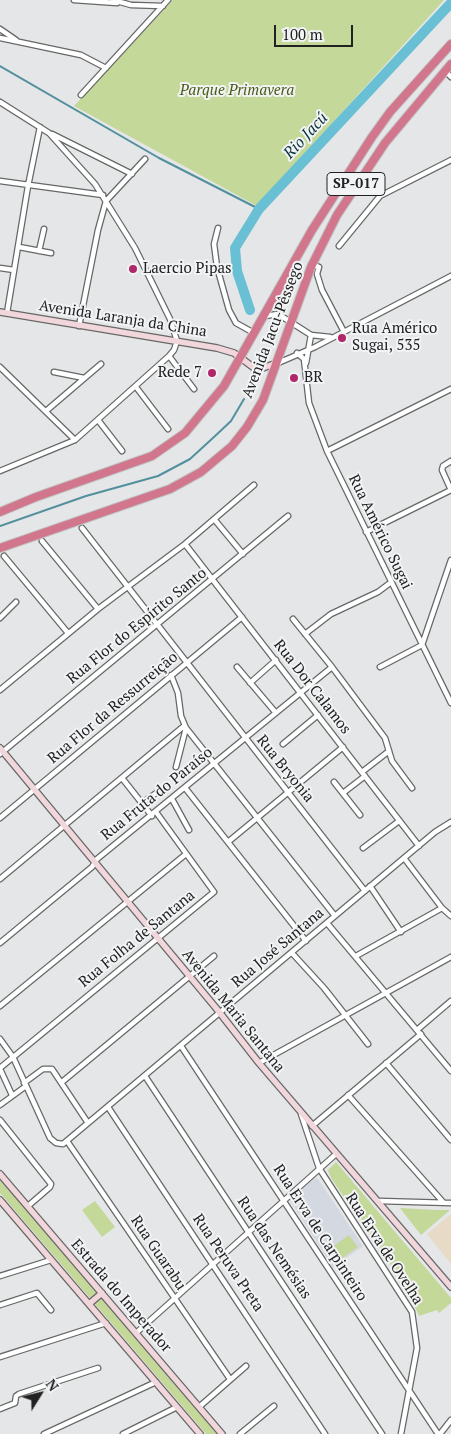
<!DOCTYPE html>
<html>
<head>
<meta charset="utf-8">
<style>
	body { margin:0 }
	#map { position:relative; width:451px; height:1434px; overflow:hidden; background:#e5e6e7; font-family:"PT Serif",serif }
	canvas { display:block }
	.north { position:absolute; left:15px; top:1369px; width:50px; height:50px; -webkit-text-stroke:4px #f2f3f4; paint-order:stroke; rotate:54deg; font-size:14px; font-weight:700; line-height:20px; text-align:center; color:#212121 }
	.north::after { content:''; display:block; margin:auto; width:18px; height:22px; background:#212121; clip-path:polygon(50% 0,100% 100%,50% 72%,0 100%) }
	.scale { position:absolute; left:274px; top:25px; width:79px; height:22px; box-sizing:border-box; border:2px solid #212121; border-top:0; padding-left:6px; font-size:15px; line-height:18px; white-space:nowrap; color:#212121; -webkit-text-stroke:4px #f2f3f4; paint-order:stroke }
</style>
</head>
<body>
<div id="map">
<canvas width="451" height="1434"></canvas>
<div class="north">N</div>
<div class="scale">100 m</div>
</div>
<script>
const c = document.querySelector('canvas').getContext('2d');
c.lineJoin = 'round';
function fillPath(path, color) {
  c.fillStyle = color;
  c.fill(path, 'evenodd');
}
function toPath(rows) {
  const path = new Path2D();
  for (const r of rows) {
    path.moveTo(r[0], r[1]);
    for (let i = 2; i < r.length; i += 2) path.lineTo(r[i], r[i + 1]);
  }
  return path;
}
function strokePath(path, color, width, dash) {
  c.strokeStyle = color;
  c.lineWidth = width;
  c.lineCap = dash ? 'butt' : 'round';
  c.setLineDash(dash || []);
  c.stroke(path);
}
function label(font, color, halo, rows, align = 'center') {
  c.font = font + ' "PT Serif",serif';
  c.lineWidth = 4;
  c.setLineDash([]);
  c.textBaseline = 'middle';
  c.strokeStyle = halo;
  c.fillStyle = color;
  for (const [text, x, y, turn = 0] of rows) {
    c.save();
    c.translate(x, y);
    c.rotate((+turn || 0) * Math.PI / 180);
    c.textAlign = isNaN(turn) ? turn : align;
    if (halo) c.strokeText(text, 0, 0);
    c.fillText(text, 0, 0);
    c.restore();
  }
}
fillPath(toPath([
	[315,1178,318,1179,363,1246,333,1268,290,1200]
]), '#d4d9e1');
fillPath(toPath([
	[451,1214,451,1264,427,1234]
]), '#e7dac6');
fillPath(toPath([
	[173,0,444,0,257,206,74,106],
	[336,1162,451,1298,451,1303,439,1313,437,1310,419,1316,408,1291,331,1178,328,1170],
	[0,1180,217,1434,206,1434,0,1193],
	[95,1201,115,1227,102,1237,82,1210],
	[400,1208,437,1210,450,1210,421,1235],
	[349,1235,358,1247,341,1259,332,1247]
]), '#c4d89a');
strokePath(toPath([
	[0,66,159,158,259,209],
	[0,526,86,496,158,476,190,459,214,437,231,421,244,399]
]), '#53909e', 2);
strokePath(toPath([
	[250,310,237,271,235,248,259,209,451,3]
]), '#69bfd3', 10);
const street = toPath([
	[74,0,117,3],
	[113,0,131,5,163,6],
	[0,29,16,40],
	[0,38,81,55,106,68],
	[445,71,451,77],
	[81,95,168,0],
	[0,102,49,133,95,184,135,248,170,319,177,341,174,350,169,356,75,440,0,471],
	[52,134,132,174],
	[0,181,103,195],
	[218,228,214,244,217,267,229,310,236,323,254,333],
	[339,246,380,196,451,160],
	[19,247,51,253],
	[39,251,44,229],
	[312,264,319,267,317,274,322,290,343,330],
	[0,268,14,270],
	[7,313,28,186,40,127],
	[265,316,278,314,311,335,330,337],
	[79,326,98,230,106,201,145,159],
	[297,353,304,359,309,403,327,451,451,703],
	[169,356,194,389],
	[278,363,315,347,451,276],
	[306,363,311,335],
	[0,367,75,440],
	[54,372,84,378],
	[136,387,168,429],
	[46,411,101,364],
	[98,420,122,451],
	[327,451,451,389],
	[451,490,442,470,443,466,451,461],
	[214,519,243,554],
	[82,528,365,891],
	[366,532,451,490],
	[42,541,98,609],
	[185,544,419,846],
	[4,556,68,633],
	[0,618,16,602],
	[293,619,332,667,385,738,392,761,412,788],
	[305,634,331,614,378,592,390,583],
	[237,667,276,713],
	[380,667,422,645,451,560],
	[171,675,178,693,181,716,186,728,176,767],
	[250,683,276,660],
	[0,690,98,609,185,544,254,485],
	[186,728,335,916],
	[283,744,318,715],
	[0,754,288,516],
	[362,772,389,751],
	[122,778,152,816],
	[334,782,360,815],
	[186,789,306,941],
	[343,793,365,776],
	[172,799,189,830],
	[142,803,159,791],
	[0,818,242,617],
	[228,842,343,747],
	[363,848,399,821],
	[404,858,442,908,451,916],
	[0,879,184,726],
	[370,886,401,932],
	[327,923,451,1071],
	[0,943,92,867,97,859,332,667],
	[292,953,324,988,368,1044],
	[356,956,442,908],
	[0,1006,186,854],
	[417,1030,451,1001],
	[0,1039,13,1057,50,1138,56,1143,63,1144,435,832,451,822],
	[181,1046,438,1434],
	[259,1063,451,957],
	[386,1063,451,1140],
	[0,1068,214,892,156,812],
	[0,1069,12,1095],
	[145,1076,382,1434],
	[62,1082,214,956],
	[24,1083,43,1069,52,1069,88,1123],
	[348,1095,443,1202],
	[0,1105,26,1086],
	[108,1107,325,1434],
	[301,1114,319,1168,412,1312,417,1348,401,1434],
	[0,1120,51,1184,50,1187,28,1206],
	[312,1126,421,1034],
	[67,1141,230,1379],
	[379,1201,451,1203],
	[0,1276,51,1260],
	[0,1305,37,1293,51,1310],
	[136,1333,336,1154],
	[0,1357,106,1323],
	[199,1407,246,1366],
	[0,1409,15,1403,16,1396,19,1394,98,1368],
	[44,1434,156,1382],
	[123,1434,177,1407],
	[240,1434,274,1406],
	[440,1434,451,1420]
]);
const secondary = toPath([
	[0,312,217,348,234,353,257,370,277,363],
	[0,748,216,1008,259,1063,451,1287],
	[0,1174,222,1434],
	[0,1200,200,1434],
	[89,1304,102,1293]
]);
const highway = toPath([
	[0,512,36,497,152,456,185,433,224,386,312,230,372,137,390,112,451,44],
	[0,548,170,489,201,472,232,446,247,427,263,400,311,267,337,215,385,143,451,64]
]);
strokePath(street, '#666767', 7);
strokePath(secondary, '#666767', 8);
strokePath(highway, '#c1c1c1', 10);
strokePath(street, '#fff', 4.5);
strokePath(secondary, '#f1d6dc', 5.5);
strokePath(highway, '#d1768c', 8);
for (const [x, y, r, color] of [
	[133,269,5,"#b0276a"],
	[342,338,5,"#b0276a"],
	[212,373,5,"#b0276a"],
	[294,378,5,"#b0276a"]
]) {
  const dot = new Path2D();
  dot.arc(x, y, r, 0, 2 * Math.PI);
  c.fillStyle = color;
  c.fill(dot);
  strokePath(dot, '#f2f3f4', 2);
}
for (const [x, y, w] of [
	[356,184,58]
]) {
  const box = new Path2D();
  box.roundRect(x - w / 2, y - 11.5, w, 23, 4);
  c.fillStyle = '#f2f3f4';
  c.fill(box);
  strokePath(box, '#212121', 1);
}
label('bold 14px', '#212121', null, [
	["SP-017",356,184]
]);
label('italic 15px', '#4a5b17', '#f2f3f4', [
	["Parque Primavera",237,91]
]);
label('15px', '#212121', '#f2f3f4', [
	["Laercio Pipas",143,269],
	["Rua Américo",352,329],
	["Sugai, 535",352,346],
	["Rede 7",202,373,"right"],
	["BR",304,378]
], 'left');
label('15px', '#212121', '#f2f3f4', [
	["Avenida Laranja da China",123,319,9],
	["Avenida Jacu-Pêssego",273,330,-69],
	["Rua Américo Sugai",380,532,64],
	["Rua Flor do Espírito Santo",137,626,-39],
	["Rua Dor Calamos",312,687,52],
	["Rua Flor da Ressurreição",113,708,-40],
	["Rua Bryonia",285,769,51],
	["Rua Fruta do Paraíso",157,794,-39],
	["Rua Folha de Santana",137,939,-39],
	["Rua José Santana",278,948,-40],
	["Avenida Maria Santana",233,1011,51],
	["Rua Erva de Carpinteiro",320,1233,57],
	["Rua das Nemésias",274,1248,56],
	["Rua Erva de Ovelha",384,1249,57],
	["Rua Guarabu",158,1253,56],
	["Rua Peruva Preta",228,1263,56],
	["Estrada do Imperador",121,1296,49]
]);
label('italic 16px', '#0a353d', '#f2f3f4', [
	["Rio Jacú",306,136,-47]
]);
</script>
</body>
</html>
